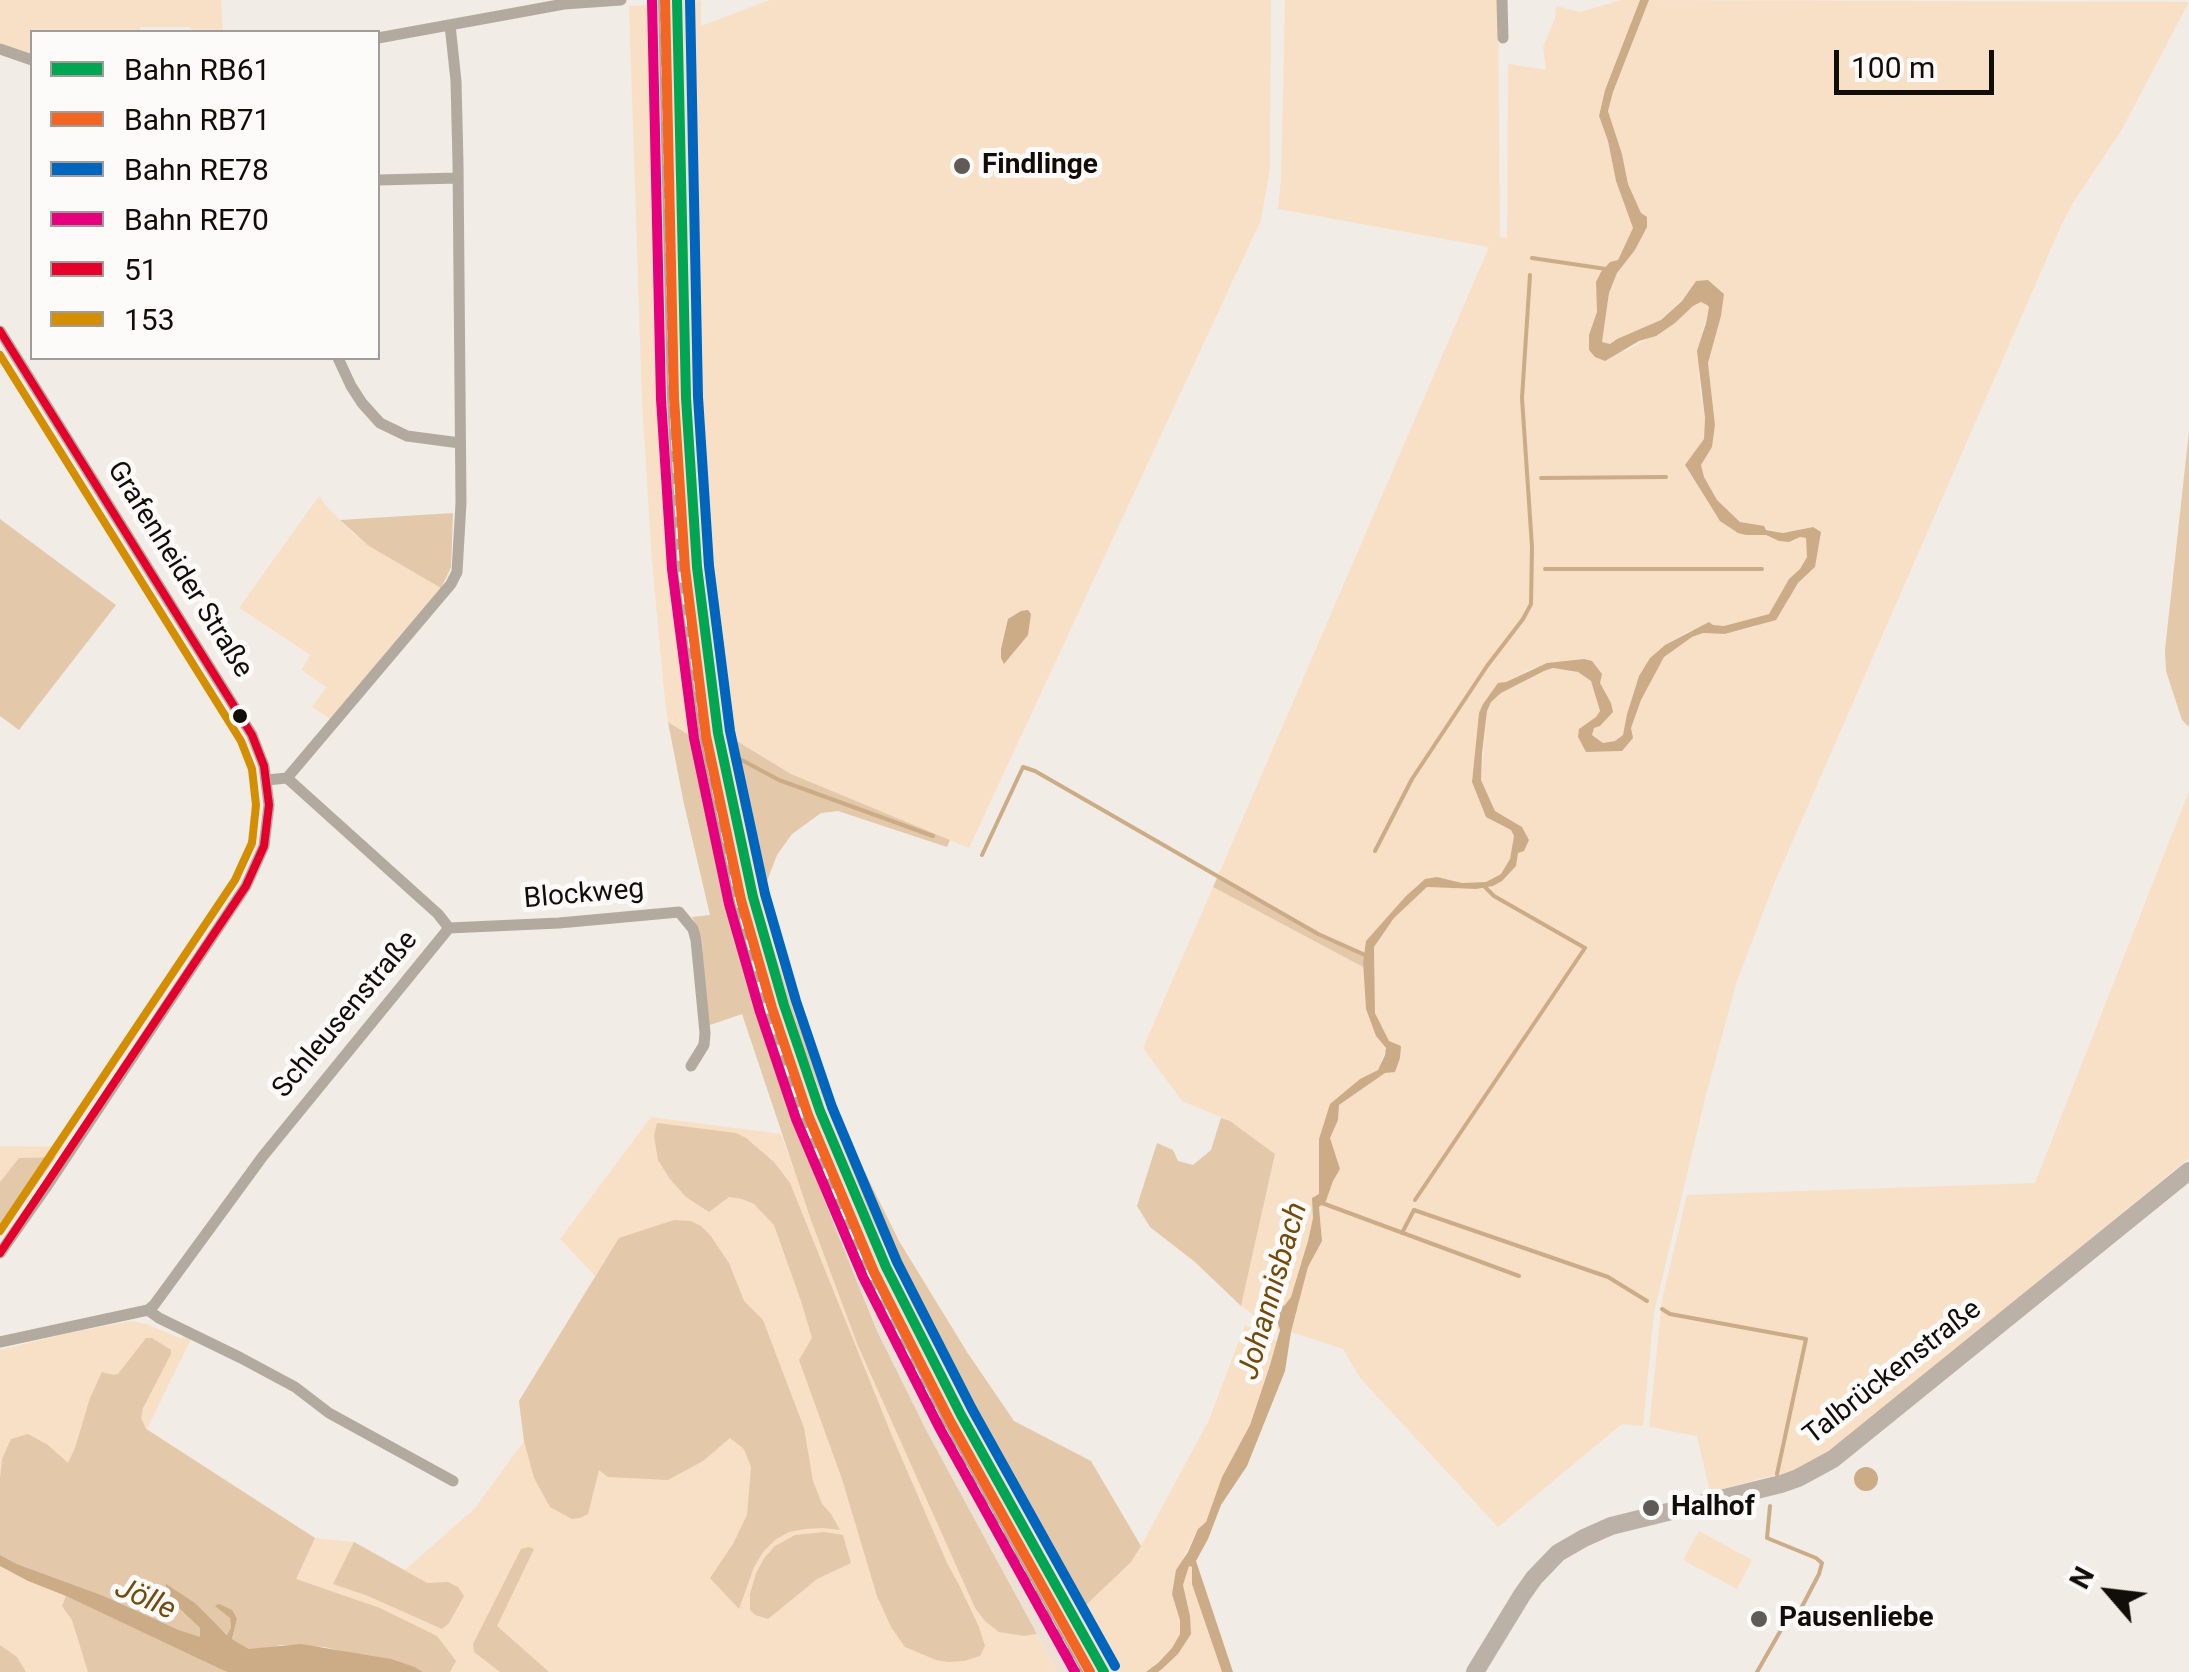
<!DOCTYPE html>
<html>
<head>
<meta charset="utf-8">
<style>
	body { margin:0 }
	#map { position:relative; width:2189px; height:1672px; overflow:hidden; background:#f2ece6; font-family:Roboto,sans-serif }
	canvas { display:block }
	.legend { position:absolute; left:30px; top:30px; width:350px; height:330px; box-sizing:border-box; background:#fdfbf9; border:2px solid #9f9c99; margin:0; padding:12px 18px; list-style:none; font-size:30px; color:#110d09 }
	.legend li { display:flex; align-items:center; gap:20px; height:50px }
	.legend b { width:50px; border:2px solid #9f9c99 }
	.north { position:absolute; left:2059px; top:1542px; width:100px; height:100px; -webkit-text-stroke:8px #fdfbf9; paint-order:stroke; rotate:298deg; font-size:28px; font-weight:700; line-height:40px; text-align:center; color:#110d09 }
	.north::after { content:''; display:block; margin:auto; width:35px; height:45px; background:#110d09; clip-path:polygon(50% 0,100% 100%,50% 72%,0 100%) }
	.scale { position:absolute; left:1834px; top:50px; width:160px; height:45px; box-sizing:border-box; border:5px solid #110d09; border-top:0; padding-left:12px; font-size:30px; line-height:35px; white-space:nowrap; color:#110d09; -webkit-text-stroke:8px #fdfbf9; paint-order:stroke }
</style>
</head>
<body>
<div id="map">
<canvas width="2189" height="1672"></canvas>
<ul class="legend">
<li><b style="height:12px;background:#00a651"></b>Bahn RB61</li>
<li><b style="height:12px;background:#f26522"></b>Bahn RB71</li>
<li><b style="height:12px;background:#0065bd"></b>Bahn RE78</li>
<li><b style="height:12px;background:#e5007d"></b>Bahn RE70</li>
<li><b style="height:12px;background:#e4002b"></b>51</li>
<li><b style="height:12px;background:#d48f01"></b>153</li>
</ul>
<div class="north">N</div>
<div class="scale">100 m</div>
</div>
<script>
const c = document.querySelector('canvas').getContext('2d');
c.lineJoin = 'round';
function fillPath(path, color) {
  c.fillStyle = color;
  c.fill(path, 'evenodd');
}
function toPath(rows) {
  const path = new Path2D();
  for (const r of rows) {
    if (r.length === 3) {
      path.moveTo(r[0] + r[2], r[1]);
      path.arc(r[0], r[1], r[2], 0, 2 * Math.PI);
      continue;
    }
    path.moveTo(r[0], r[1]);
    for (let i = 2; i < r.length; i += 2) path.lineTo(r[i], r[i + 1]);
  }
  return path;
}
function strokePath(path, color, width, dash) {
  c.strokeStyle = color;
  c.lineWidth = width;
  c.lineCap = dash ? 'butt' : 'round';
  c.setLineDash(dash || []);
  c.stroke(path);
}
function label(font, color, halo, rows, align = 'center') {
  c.font = font + ' Roboto,sans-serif';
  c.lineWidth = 10;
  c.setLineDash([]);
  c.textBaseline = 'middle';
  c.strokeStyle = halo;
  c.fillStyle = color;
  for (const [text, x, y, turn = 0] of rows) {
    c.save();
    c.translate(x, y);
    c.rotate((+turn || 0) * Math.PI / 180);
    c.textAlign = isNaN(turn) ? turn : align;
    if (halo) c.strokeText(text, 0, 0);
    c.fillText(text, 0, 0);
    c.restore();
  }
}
fillPath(toPath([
	[651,0,686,0,698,454,706,568,729,758,739,764,760,907,802,1046,917,1314,1119,1672,1058,1672,927,1433,877,1331,836,1230,787,1102,749,986,707,821,687,714,671,585,659,401]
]), '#ece1d4');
fillPath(toPath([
	[0,0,221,0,223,32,195,32,189,27,140,27,139,32,32,32,32,55,0,43],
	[701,0,701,26,770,0,1271,0,1270,169,1261,220,969,848,791,774,735,741,757,869,780,966,801,1022,797,1022,760,907,729,759,706,568,698,454,686,2],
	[1285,0,1498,0,1500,237,1507,238,1508,64,1546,70,1543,47,1555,19,1556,6,1580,12,1621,0,1640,0,1605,89,1599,115,1608,141,1616,181,1633,228,1618,260,1595,287,1598,299,1597,313,1589,350,1626,351,1675,323,1693,306,1701,302,1707,304,1709,307,1702,334,1699,356,1700,390,1705,418,1704,439,1685,466,1712,509,1753,534,1766,535,1779,541,1789,542,1800,537,1807,538,1808,546,1807,557,1800,569,1789,579,1769,614,1724,626,1713,625,1687,632,1665,645,1650,658,1639,676,1627,714,1623,735,1615,741,1603,743,1592,735,1593,728,1611,703,1584,659,1531,669,1506,682,1479,713,1472,782,1486,817,1511,830,1514,836,1510,860,1501,874,1486,882,1462,883,1437,877,1419,883,1366,941,1364,952,1323,934,1218,876,1489,247,1278,209,1281,179],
	[1649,0,2189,2,2121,131,2073,203,2061,226,1773,886,1736,984,1705,1099,1654,1313,1643,1426,1622,1424,1498,1527,1360,1378,1343,1349,1291,1332,1308,1267,1322,1241,1319,1206,1326,1201,1333,1181,1340,1169,1329,1138,1338,1120,1339,1105,1385,1073,1389,1042,1375,1013,1374,947,1394,918,1427,887,1476,889,1493,886,1517,853,1522,827,1495,811,1481,780,1487,711,1491,702,1501,693,1544,671,1553,668,1578,672,1591,681,1600,711,1597,717,1579,729,1578,737,1586,752,1622,751,1641,700,1664,657,1692,637,1703,633,1725,634,1755,627,1815,567,1812,527,1783,533,1740,522,1717,500,1704,477,1700,465,1712,447,1715,425,1708,363,1721,316,1724,293,1708,280,1696,281,1682,300,1661,320,1617,339,1610,344,1602,342,1609,293,1617,273,1635,250,1647,227,1628,184,1622,154,1608,111,1613,92],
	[651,5,659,401,665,506,671,585,692,737,668,722,665,701,652,562,642,402,629,6],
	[319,496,327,507,354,534,398,562,453,513,451,567,448,576,441,588,330,719,312,707,326,687,302,670,310,655,239,608],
	[2189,791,2189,1158,1825,1457,1803,1468,1710,1492,1697,1436,1649,1427,1662,1300,1687,1195,2035,1183],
	[1213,887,1363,967,1366,1009,1376,1036,1386,1049,1378,1070,1360,1079,1330,1105,1319,1139,1319,1195,1313,1197,1313,1218,1304,1259,1291,1297,1277,1321,1280,1330,1259,1319,1241,1306,1275,1154,1230,1121,1182,1101,1143,1048],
	[651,1117,781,1134,858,1346,975,1608,999,1631,1024,1636,1037,1634,1058,1672,423,1672,415,1667,0,1555,0,1350,64,1334,131,1321,147,1324,182,1339,184,1336,191,1339,147,1429,315,1538,354,1542,405,1570,475,1508,524,1441,519,1401,595,1276,560,1239],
	[0,1146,63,1147,56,1157,19,1158,0,1182],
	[1245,1325,1278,1341,1250,1425,1222,1477,1206,1522,1198,1529,1183,1558,1180,1634,1172,1648,1151,1669,1146,1672,1119,1672,1082,1609,1131,1562,1141,1546,1209,1420],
	[1699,1531,1752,1560,1737,1589,1683,1560],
	[0,1566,28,1581,66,1596,227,1672,0,1672],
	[1188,1566,1192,1567,1193,1585,1222,1672,1158,1672,1178,1654,1190,1616,1183,1585]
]), '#f8e0c6');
fillPath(toPath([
	[2189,431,2189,727,2182,720,2166,671,2165,650],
	[453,513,451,567,441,588,369,546,340,520],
	[0,519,116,605,19,730,0,716],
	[668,722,692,737,707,821,749,986,787,1102,836,1230,877,1331,927,1432,1037,1634,1024,1636,999,1632,985,1621,975,1608,858,1346,811,1220,742,1014,707,1026,702,939,692,917,710,915,684,804],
	[735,740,791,774,950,840,947,847,838,811,821,813,792,834,777,855,767,881,766,908,757,869],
	[1218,876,1323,934,1364,952,1363,967,1213,887],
	[760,907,797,1022,801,1022,854,1150,899,1241,967,1352,1014,1421,1091,1461,1141,1546,1131,1562,1082,1609,917,1314,869,1212,802,1046],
	[1221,1118,1230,1121,1275,1154,1241,1306,1195,1262,1150,1227,1137,1206,1157,1143,1173,1150,1178,1161,1193,1165,1211,1150],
	[657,1123,736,1133,746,1138,774,1162,790,1183,892,1436,947,1563,959,1585,979,1627,985,1646,980,1656,964,1661,948,1662,936,1660,905,1647,891,1627,877,1596,842,1479,799,1360,812,1338,801,1301,774,1225,754,1204,742,1199,729,1197,709,1212,686,1197,670,1179,658,1160,654,1136],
	[56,1157,0,1236,0,1182,19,1158],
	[674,1220,691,1221,701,1226,710,1235,729,1263,744,1301,763,1320,804,1428,813,1481,822,1504,831,1514,840,1530,823,1528,805,1529,789,1532,775,1540,763,1552,754,1567,739,1609,710,1578,733,1544,747,1515,751,1467,744,1449,730,1438,703,1461,668,1480,608,1477,599,1470,588,1514,580,1518,572,1519,550,1507,534,1478,524,1441,519,1401,619,1238],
	[146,1338,152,1338,171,1350,171,1354,143,1408,141,1418,146,1429,315,1538,296,1579,380,1608,437,1636,456,1661,450,1672,423,1672,415,1667,324,1647,281,1645,266,1649,249,1649,232,1639,237,1619,230,1618,231,1628,228,1635,212,1622,166,1596,200,1628,201,1638,179,1630,104,1596,17,1564,0,1555,0,1479,2,1459,11,1439,28,1434,48,1445,68,1463,75,1448,90,1398,102,1372,114,1375,118,1374],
	[825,1532,843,1535,851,1563,817,1579,768,1619,755,1615,750,1610,750,1594,756,1573,765,1557,775,1546,795,1535],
	[354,1542,427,1583,448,1582,458,1587,464,1596,449,1623,442,1629,368,1596,333,1584],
	[529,1547,534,1549,497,1626,549,1672,500,1672,474,1652,473,1644,521,1549],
	[66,1596,193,1655,227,1672,88,1672,72,1620,62,1606],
	[0,1645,17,1657,26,1672,0,1672]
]), '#e3c8aa');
fillPath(toPath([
	[1640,0,1649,0,1613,92,1608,111,1622,154,1628,184,1641,213,1647,217,1647,227,1635,250,1617,273,1609,293,1602,342,1610,344,1617,339,1661,320,1682,301,1696,281,1708,280,1724,294,1721,316,1708,363,1715,425,1712,447,1701,465,1704,477,1717,500,1740,522,1764,526,1766,530,1783,533,1813,527,1821,532,1815,567,1798,583,1776,620,1725,634,1703,633,1692,637,1664,657,1641,700,1631,728,1633,738,1622,751,1586,752,1578,737,1579,729,1596,717,1600,711,1591,681,1578,672,1553,668,1544,671,1501,693,1491,702,1487,711,1482,753,1481,780,1495,811,1522,827,1529,840,1524,851,1518,853,1516,866,1502,881,1493,886,1476,889,1427,887,1394,918,1374,947,1375,1013,1389,1041,1401,1046,1400,1058,1395,1072,1385,1073,1339,1105,1338,1120,1330,1138,1340,1169,1333,1181,1326,1201,1319,1207,1322,1241,1308,1267,1291,1332,1285,1371,1247,1466,1221,1505,1208,1539,1196,1561,1233,1672,1222,1672,1192,1584,1192,1567,1189,1566,1183,1585,1190,1616,1191,1634,1178,1654,1162,1669,1158,1672,1146,1672,1158,1663,1172,1648,1180,1634,1180,1620,1172,1594,1176,1570,1188,1552,1198,1529,1206,1522,1222,1477,1250,1425,1270,1365,1280,1330,1276,1317,1279,1308,1285,1305,1291,1297,1308,1241,1313,1218,1312,1198,1319,1194,1319,1139,1330,1104,1360,1079,1378,1070,1385,1055,1386,1048,1376,1036,1366,1009,1363,962,1366,941,1406,896,1425,879,1437,877,1462,883,1486,882,1501,874,1510,859,1514,836,1511,830,1486,817,1472,782,1479,713,1483,704,1498,683,1506,682,1547,663,1584,659,1592,661,1602,674,1600,683,1611,703,1613,712,1600,726,1594,728,1592,735,1603,743,1615,741,1623,735,1627,714,1639,676,1650,658,1665,645,1709,622,1713,625,1724,626,1769,614,1789,579,1800,569,1807,557,1806,538,1800,537,1789,542,1779,541,1766,535,1746,535,1738,533,1720,521,1685,465,1704,439,1705,418,1697,351,1706,323,1709,307,1707,305,1701,302,1693,306,1675,323,1656,336,1639,341,1605,361,1595,357,1589,350,1589,335,1597,312,1596,282,1601,272,1610,262,1618,260,1633,228,1616,181,1608,141,1599,116,1605,90],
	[1028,610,1031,614,1028,635,1004,664,1001,658,1001,649,1008,619,1021,611],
	[1866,1479,12],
	[0,1555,17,1564,104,1596,179,1630,200,1637,200,1628,166,1596,166,1584,195,1603,227,1635,231,1628,230,1618,215,1606,219,1604,232,1610,237,1619,232,1639,249,1649,301,1644,391,1659,415,1667,423,1672,227,1672,66,1596,28,1581,0,1566]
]), '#cbac86');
strokePath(toPath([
	[1532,258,1606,269],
	[1541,478,1666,477],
	[1545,569,1762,569],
	[738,758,779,780,933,836],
	[1375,851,1412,779,1487,666,1523,619,1531,604,1532,547,1522,398,1530,275],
	[982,855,1023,767,1035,771,1318,934,1367,956],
	[1415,1200,1585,948,1494,896,1483,885],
	[1322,1203,1519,1276],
	[1402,1233,1414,1210,1608,1277,1647,1301],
	[1662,1309,1670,1314,1806,1339,1777,1474],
	[1757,1672,1785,1623,1790,1621,1794,1622,1819,1574,1822,1563,1816,1558,1767,1538,1770,1506]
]), '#cbac86', 4);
strokePath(toPath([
	[1502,0,1503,38],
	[378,38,564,4,621,0],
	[0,49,32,60],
	[378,180,458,178],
	[0,331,252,735,264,766,269,805,264,846,246,886,47,1186,0,1253],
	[338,358,351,386,362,403,380,423,407,436,460,443],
	[287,778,438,914,449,928],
	[267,780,287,778,451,584,457,572,461,503,458,163,456,81,450,25],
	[449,928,559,923,679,912,693,929,696,940,705,1033,704,1045,691,1066],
	[148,1310,159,1318,241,1358,295,1387,329,1413,453,1481],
	[0,1342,148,1310,154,1305,263,1156,449,928]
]), '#b3aa9f', 11);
strokePath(toPath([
	[1475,1672,1522,1595,1534,1578,1558,1553,1584,1538,1611,1526,1781,1484,1798,1478,1833,1459,2189,1171]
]), '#bbb1a6', 18);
const rail = toPath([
	[662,0,671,398,680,569,703,736,737,901,767,1010,803,1117,867,1274,942,1425,1079,1672]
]);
strokePath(rail, '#b0a9a2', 8);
strokePath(rail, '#fdfbf9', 4, [11]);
strokePath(toPath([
	[0,331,252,735,264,766,269,805,264,846,246,886,0,1253]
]), '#e4002b', 8);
strokePath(toPath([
	[0,355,241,741,252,769,256,805,252,843,235,880,0,1231]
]), '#d48f01', 8);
strokePath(toPath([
	[677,0,686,398,697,567,718,733,753,897,784,1005,820,1111,886,1267,961,1415,1104,1672]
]), '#00a651', 10);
strokePath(toPath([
	[665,0,674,398,685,568,706,736,741,900,772,1008,808,1115,874,1272,950,1421,1090,1672]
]), '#f26522', 10);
strokePath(toPath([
	[690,0,698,397,709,566,730,731,765,894,796,1001,832,1107,897,1262,972,1409,1115,1666]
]), '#0065bd', 10);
strokePath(toPath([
	[652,1,661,399,672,569,694,738,729,904,760,1012,796,1119,863,1277,939,1427,1075,1672]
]), '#e5007d', 10);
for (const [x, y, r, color] of [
	[962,166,10,"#605b56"],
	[240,716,9,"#110d09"],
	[1651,1508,10,"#605b56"],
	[1759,1619,10,"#605b56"]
]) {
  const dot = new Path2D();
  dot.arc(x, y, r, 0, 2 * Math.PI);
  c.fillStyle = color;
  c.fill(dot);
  strokePath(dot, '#fdfbf9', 4);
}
label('bold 28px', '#110d09', '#fdfbf9', [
	["Findlinge",982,166],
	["Halhof",1671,1508],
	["Pausenliebe",1779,1619]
], 'left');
label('28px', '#110d09', '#fdfbf9', [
	["Grafenheider Straße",179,570,58],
	["Blockweg",584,895,-5],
	["Schleusenstraße",346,1015,-50],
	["Talbrückenstraße",1893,1373,-38]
]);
label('italic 30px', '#734a0a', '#fdfbf9', [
	["Johannisbach",1274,1291,-74],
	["Jölle",145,1600,24]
]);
</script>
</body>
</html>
